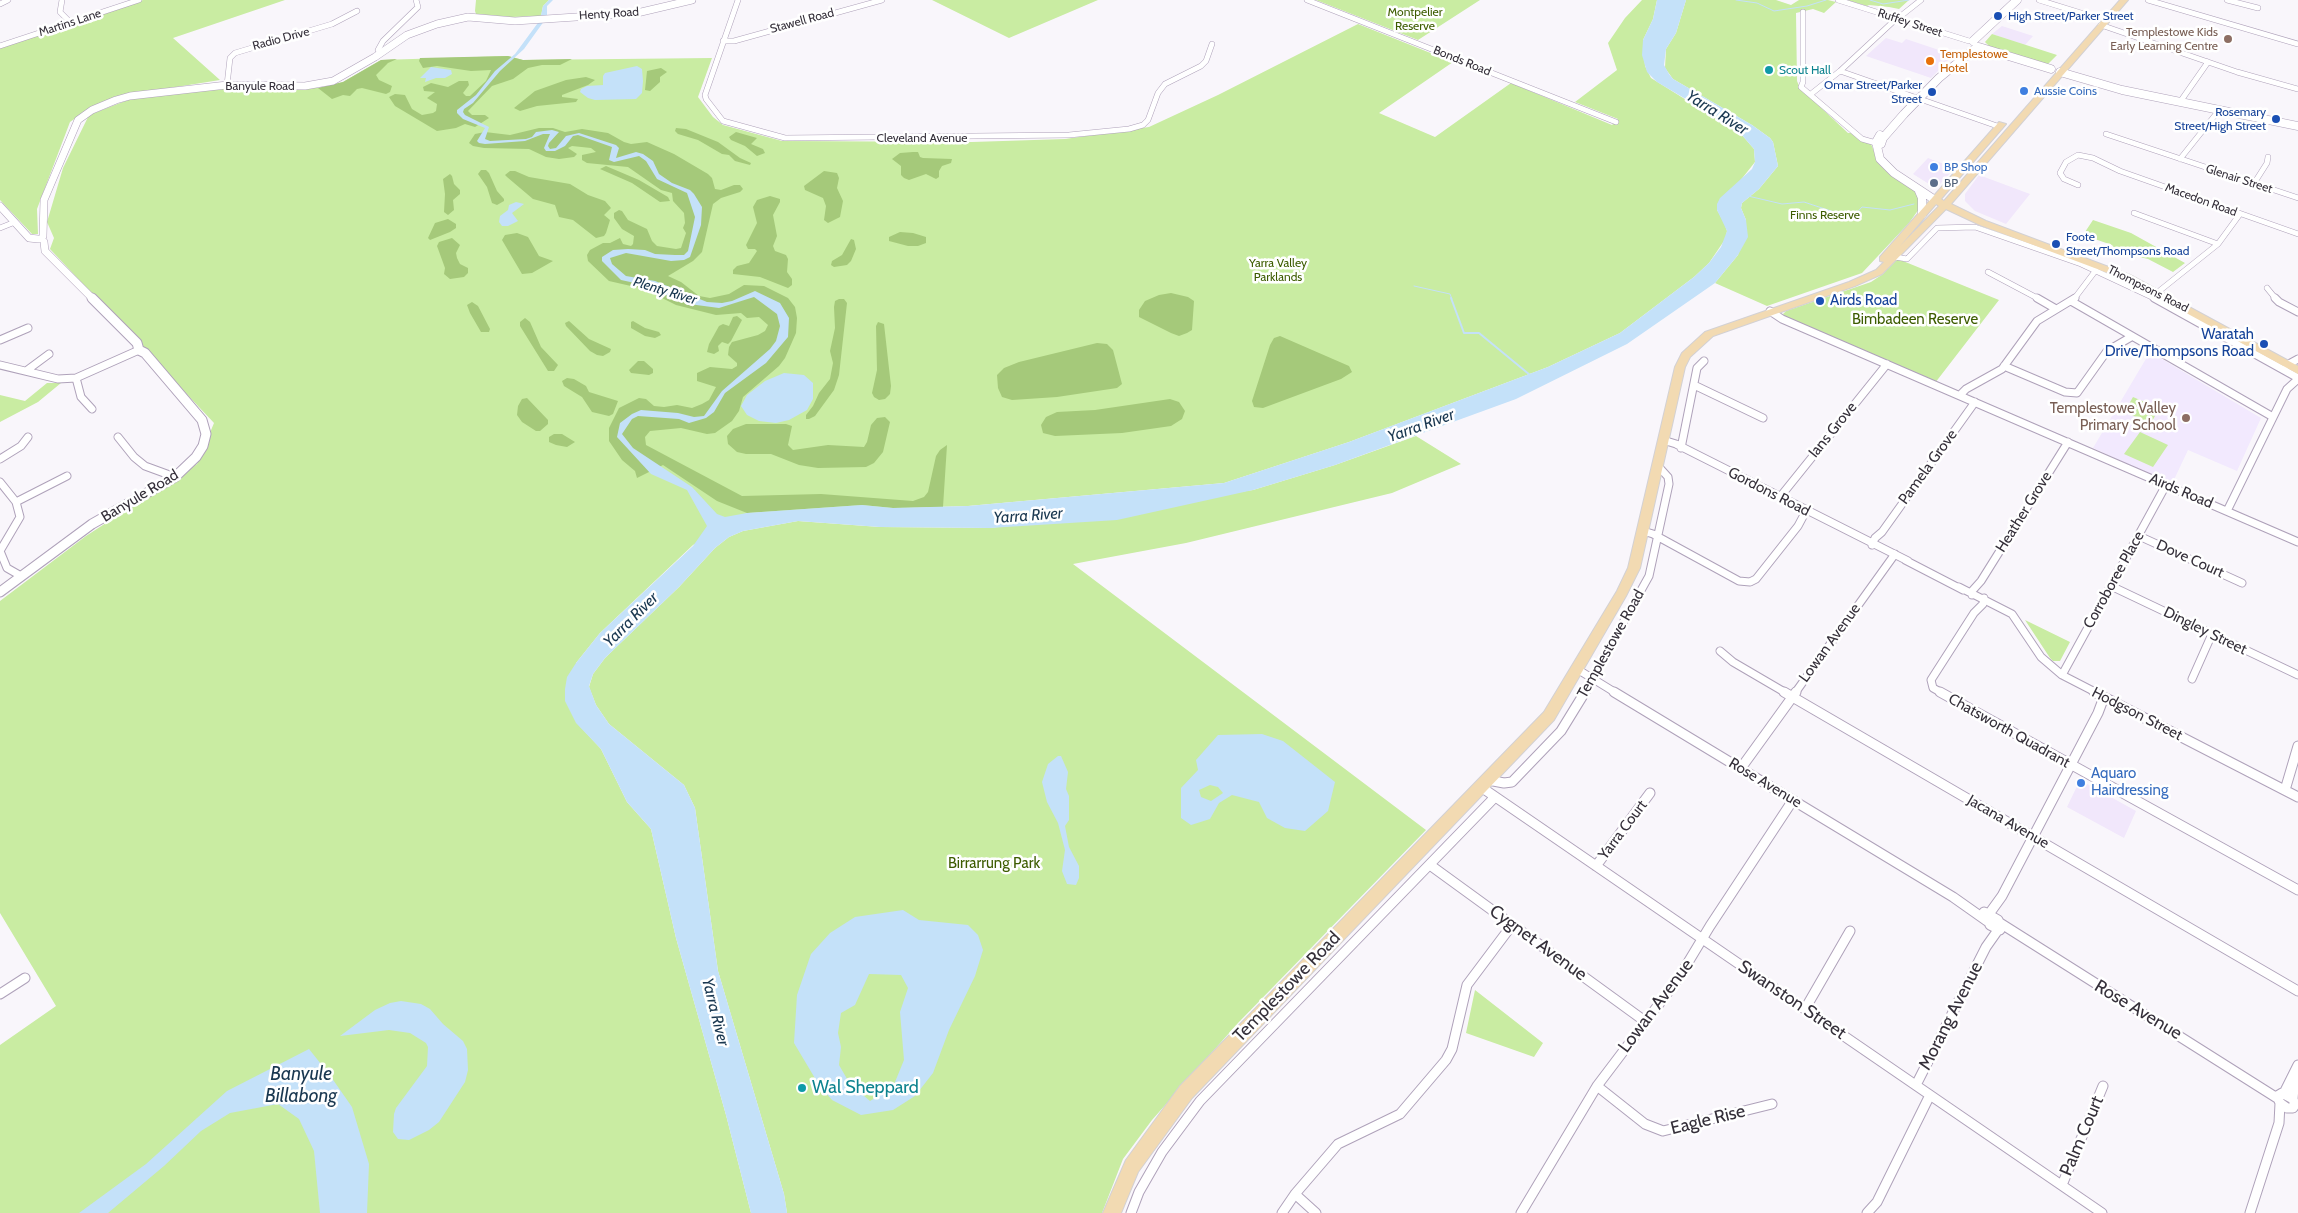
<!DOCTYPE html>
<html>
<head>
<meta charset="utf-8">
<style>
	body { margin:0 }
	canvas { display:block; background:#f9f6fb }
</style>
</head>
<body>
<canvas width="2298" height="1213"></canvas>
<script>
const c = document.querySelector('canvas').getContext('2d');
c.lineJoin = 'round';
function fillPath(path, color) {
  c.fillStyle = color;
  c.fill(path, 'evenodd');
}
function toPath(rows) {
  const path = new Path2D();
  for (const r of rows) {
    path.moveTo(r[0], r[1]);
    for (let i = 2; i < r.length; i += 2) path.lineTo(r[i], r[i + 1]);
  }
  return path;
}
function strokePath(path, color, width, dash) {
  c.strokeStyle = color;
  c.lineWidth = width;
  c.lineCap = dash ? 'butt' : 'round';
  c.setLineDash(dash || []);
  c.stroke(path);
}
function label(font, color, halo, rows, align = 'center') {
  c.font = font + ' Cabin,sans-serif';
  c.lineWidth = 5;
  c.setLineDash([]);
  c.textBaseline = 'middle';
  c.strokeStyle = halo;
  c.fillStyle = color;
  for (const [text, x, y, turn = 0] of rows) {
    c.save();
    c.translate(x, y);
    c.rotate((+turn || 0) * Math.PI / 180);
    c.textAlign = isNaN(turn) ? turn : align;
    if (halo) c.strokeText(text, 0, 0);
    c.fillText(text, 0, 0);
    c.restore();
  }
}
fillPath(toPath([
	[2002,26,2033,36,2025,45,1992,34],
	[1886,38,1902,43,1906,39,1954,55,1931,78,1866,56],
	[1928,158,1933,160,1955,168,1939,185,1929,184,1913,174],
	[1979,175,2030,194,2006,224,1975,211,1965,201,1965,194],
	[2080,780,2136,811,2124,838,2067,807]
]), '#f1e7fb');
fillPath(toPath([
	[2150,352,2261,418,2237,471,2188,450,2172,484,2093,448]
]), '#f2e9fe');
fillPath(toPath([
	[143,0,285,0,173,38,220,80,132,94,90,108,70,122,37,209,38,234,32,234,0,200,0,47],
	[476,0,549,0,543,6,541,16,511,17,476,14,475,11],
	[932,0,1098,0,1009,38],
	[1316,0,1480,0,1418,40],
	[1642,0,1657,0,1653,19,1643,40,1645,66,1651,78,1741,134,1754,149,1755,162,1717,210,1724,222,1727,231,1726,238,1709,263,1694,277,1620,333,1548,367,1349,442,1224,483,968,506,747,513,693,545,600,633,576,663,577,723,601,749,627,802,651,829,676,938,726,1115,751,1213,0,1213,0,1045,56,1006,0,913,0,601,86,536,197,464,214,423,50,249,54,238,47,222,63,168,89,115,133,98,252,86,318,88,343,82,381,60,508,56,523,60,712,58,698,97,713,117,723,125,782,141,972,142,1065,139,1149,127,1218,95,1358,24,1453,62,1379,113,1435,137,1511,83,1612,125,1618,119,1575,102,1617,70,1608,43,1625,18],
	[1686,0,1776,0,1791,5,1799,0,1828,0,1836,2,1824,13,1813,9,1796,13,1797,81,1800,88,1848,133,1852,133,1871,144,1876,156,1920,195,1919,209,1909,223,1862,273,1767,306,1715,283,1738,255,1746,220,1741,208,1742,203,1759,189,1778,166,1773,142,1770,138,1752,125,1673,79,1665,68,1666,49,1676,33],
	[1847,0,1909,0,1899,9,1889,7,1869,5,1867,6],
	[1992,34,2057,55,2047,65,1989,46,1985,42],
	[2093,220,2131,233,2185,263,2173,272,2148,259,2118,252,2112,245,2083,235],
	[1898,259,1999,300,1935,383,1785,317,1783,314,1786,311,1871,282,1883,274,1893,262],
	[47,383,61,383,38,402,0,422,0,395,25,401],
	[2133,397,2159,408,2155,415,2129,404],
	[2128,405,2155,416,2151,423,2124,412],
	[2140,432,2168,445,2153,467,2124,454],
	[1416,436,1461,464,1392,493,1186,543,1073,564,1426,830,1238,1023,1152,1120,1123,1159,1102,1213,787,1213,784,1194,718,971,695,808,684,785,609,724,596,705,589,687,593,674,605,658,679,587,715,548,729,537,743,531,798,521,880,527,990,528,1022,524,1253,490,1335,465],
	[2025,620,2070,642,2060,661,2053,661,2050,658],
	[1475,990,1543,1043,1534,1057,1466,1033]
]), '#c9eca2');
fillPath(toPath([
	[508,56,523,60,572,59,560,65,542,65,528,68,513,79,492,86,468,111,472,115,485,115,489,118,475,127,465,124,456,128,437,131,395,106,389,97,395,94,405,95,412,109,422,115,433,113,436,111,437,104,427,98,435,92,424,91,423,87,431,83,448,87,459,81,468,81,469,85,463,93,466,96,470,96,486,81,491,70,471,71,437,66,423,68,419,61,420,58],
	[397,59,388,63,376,75,379,80,392,86,390,92,386,94,362,88,357,89,350,96,343,95,332,99,318,88,343,82,381,60],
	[661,68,667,72,660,77,660,82,650,91,645,90,647,71],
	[586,77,595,80,588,85,562,95,562,97,578,99,576,102,537,106,520,111,514,108,535,91,566,80],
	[539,128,553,128,565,132,582,129,608,133,624,142,631,144,647,142,674,154,708,174,712,178,715,189,721,190,734,185,740,185,743,189,740,192,721,198,713,204,702,252,693,261,668,276,681,282,699,296,710,298,729,294,744,285,764,286,788,298,795,307,797,318,796,333,785,358,779,366,743,397,739,411,732,421,715,433,707,434,681,428,650,431,645,437,646,445,742,496,821,494,913,501,924,497,928,492,936,456,940,450,947,445,943,507,893,508,862,505,747,513,717,501,663,465,637,478,635,471,622,460,609,441,609,428,619,408,639,398,646,399,654,406,664,407,677,405,692,408,702,404,709,400,716,387,697,381,697,373,710,367,732,369,737,366,737,363,728,355,729,347,732,342,758,335,765,331,768,325,759,317,747,318,741,313,716,315,676,305,644,289,609,281,588,261,587,255,590,250,603,243,610,243,620,238,623,244,631,246,633,244,634,236,622,229,614,218,614,213,619,210,622,211,628,220,647,229,652,241,657,246,676,249,681,248,686,233,683,228,685,223,684,213,673,201,672,193,661,190,628,167,587,163,582,160,582,155,596,152,591,148,572,146,568,148,577,154,574,157,559,159,546,157,529,149,484,148,473,146,469,143,475,134,485,132,510,135],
	[676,128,686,129,718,142,740,158,751,163,750,165,735,161,729,155,722,154,698,140,678,134,675,131],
	[736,132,757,138,751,144,763,149,765,153,757,156,745,146,731,140,729,137],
	[913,152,918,152,920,157,923,158,952,159,951,163,942,166,939,171,939,177,936,179,926,174,909,180,904,178,901,175,901,166,892,159,900,153],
	[606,166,639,180,668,197,670,201,660,202,632,183,600,169],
	[481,170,486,170,489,173,497,191,504,199,504,201,497,205,492,203,487,187,478,174],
	[510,171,515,171,529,177,570,184,588,195,605,201,611,208,604,215,610,220,606,233,604,236,596,238,573,220,559,217,555,205,533,199,507,177,505,175],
	[824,171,837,173,839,178,837,188,843,201,840,217,828,223,824,220,826,206,823,198,805,190,804,186],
	[450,174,452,176,454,184,460,190,460,194,453,200,454,210,448,215,444,212,445,194,443,179],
	[770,196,780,199,780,202,773,215,777,236,773,246,775,251,786,255,788,259,787,272,792,279,792,285,788,288,760,277,733,274,733,270,737,266,749,263,757,251,755,249,748,249,746,245,757,223,753,207,757,200],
	[448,219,456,224,456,228,450,232,430,240,428,238,435,223],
	[900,232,913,233,926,237,926,243,918,246,908,246,889,241,889,237],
	[517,233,528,237,539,256,553,261,532,273,522,274,502,240,505,235],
	[452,238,460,245,456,253,457,258,460,264,468,268,468,273,464,277,450,279,444,274,445,268,437,246,439,242],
	[851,239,854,240,856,249,851,261,847,265,834,267,831,265,832,261,842,255],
	[1171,293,1188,297,1194,301,1192,330,1187,333,1179,336,1171,333,1139,317,1139,310,1145,301,1159,295],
	[839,299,844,299,847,303,839,375,834,390,815,416,809,419,806,419,806,415,813,406,819,393,830,379,833,363,830,351,835,328,834,307,835,301],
	[472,302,478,306,490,329,489,332,481,332,470,313,467,305],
	[737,316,742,320,731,341,728,344,722,342,718,346,719,351,714,354,707,352,709,344,719,326,723,324,729,326,733,317],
	[525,318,530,322,541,347,558,365,554,371,548,371,520,326,520,322],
	[569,321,589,339,611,349,610,352,603,356,597,355,590,351,566,326,565,323],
	[633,321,645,328,659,332,661,335,655,338,645,336,631,328,631,322],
	[878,322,884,324,891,386,890,394,885,399,879,400,874,397,872,393,877,370,876,326],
	[1280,336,1349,366,1352,372,1341,379,1263,408,1254,407,1252,401,1270,345,1274,338],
	[1097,343,1107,344,1113,350,1122,384,1117,388,1057,397,1012,400,1002,397,998,388,997,375,1004,368,1019,362],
	[638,361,644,361,653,369,653,373,649,375,631,373,629,370],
	[567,378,574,379,586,386,589,392,618,401,613,414,609,416,592,412,582,397,564,386,562,381],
	[527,398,548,420,548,424,540,431,536,431,522,422,517,415,518,406,522,399],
	[1170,399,1179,402,1185,411,1182,419,1171,426,1122,433,1055,436,1043,433,1041,425,1046,417,1057,412,1095,410],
	[885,417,890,422,883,452,874,463,866,467,818,468,799,465,771,454,746,454,737,452,728,444,727,436,733,429,746,424,786,424,792,426,788,445,793,450,828,445,864,447,867,442,871,425,877,418],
	[554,434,562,434,575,442,567,447,556,445,549,442,549,437]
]), '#a5c97a');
fillPath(toPath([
	[549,0,553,0,547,6,547,17,524,49,500,71,473,103,464,109,463,112,465,115,489,127,485,139,490,141,526,139,532,137,536,132,552,130,559,132,549,143,548,146,550,149,556,148,566,136,579,133,616,145,619,148,616,158,636,152,643,154,653,161,659,174,672,183,690,190,694,194,702,207,701,225,690,257,684,260,671,261,626,253,610,258,612,264,626,276,655,281,707,302,722,303,732,301,755,291,780,303,789,318,788,337,766,363,725,393,714,412,706,418,689,423,679,419,638,416,632,419,622,434,633,448,692,487,717,514,725,517,747,513,862,505,893,508,968,506,1224,483,1349,442,1548,367,1620,333,1694,277,1709,263,1721,247,1727,231,1717,210,1717,204,1720,198,1752,169,1755,162,1754,149,1741,134,1701,108,1657,82,1647,72,1642,55,1643,40,1653,19,1657,0,1686,0,1676,33,1666,49,1664,65,1669,74,1673,79,1752,125,1770,138,1773,142,1778,166,1759,189,1742,203,1741,208,1746,220,1748,237,1738,255,1715,283,1627,344,1516,399,1335,465,1253,490,1117,520,990,528,880,527,798,521,743,531,729,537,715,548,679,587,605,658,593,674,589,686,596,705,609,724,684,785,695,808,718,971,784,1194,787,1213,751,1213,726,1115,676,938,651,829,627,802,601,749,576,723,565,701,565,689,567,677,576,663,600,633,693,546,707,526,687,490,651,474,617,437,620,423,632,414,641,410,678,413,694,417,704,416,722,391,770,349,776,341,780,326,777,314,754,297,719,308,689,304,635,283,621,280,602,261,602,257,613,250,628,249,645,250,655,254,675,255,684,255,688,251,695,217,687,193,657,179,646,161,639,156,614,162,609,160,612,147,578,135,573,136,565,146,555,151,546,151,544,148,550,134,543,134,525,141,485,144,479,143,477,141,485,128,463,119,457,113,457,110,476,95,495,71,515,54,540,20,543,6],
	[637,66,642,69,643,81,642,93,636,99,595,100,588,98,580,92,581,89,587,86,603,85,603,76,605,73],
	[431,67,451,70,452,74,445,78,436,78,425,82,426,78,420,78],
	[516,202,524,204,512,213,518,221,508,226,502,226,499,222,500,216,508,210,509,205],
	[784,373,804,375,813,383,813,399,807,410,789,420,776,423,759,421,747,415,741,406,747,395,765,381],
	[1262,734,1283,741,1335,782,1328,811,1305,831,1285,828,1267,818,1259,802,1232,795,1219,803,1210,819,1191,825,1181,818,1181,788,1198,770,1196,760,1218,735],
	[1210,785,1218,787,1223,793,1211,801,1201,797,1199,790],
	[1058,756,1061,756,1068,772,1066,789,1069,796,1069,820,1065,826,1069,847,1079,866,1079,878,1076,885,1067,884,1062,871,1065,850,1058,823,1047,802,1042,782,1048,764],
	[903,910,919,920,968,925,978,935,983,950,975,976,949,1030,933,1073,915,1096,893,1110,861,1115,832,1100,819,1085,794,1043,797,995,811,954,830,933,855,917],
	[869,974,901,975,908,988,900,1012,904,1060,893,1087,870,1101,850,1084,839,1065,841,1047,838,1033,841,1013,855,1005],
	[401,1001,421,1004,430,1009,443,1024,463,1041,467,1049,468,1070,465,1082,439,1122,429,1130,409,1140,398,1139,393,1132,394,1114,396,1108,427,1066,428,1047,426,1043,410,1033,389,1030,340,1036,375,1010,390,1003],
	[309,1049,329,1074,352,1107,369,1164,367,1213,320,1213,314,1151,299,1119,278,1104,230,1113,201,1131,164,1166,108,1213,79,1213,146,1164,227,1091]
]), '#c4e1f9');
strokePath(toPath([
	[1736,0,1757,3,1774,11,1807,6,1826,0],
	[1870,0,1883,4,1909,0],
	[1748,196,1782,204,1804,202,1852,218,1862,207,1890,210,1914,204],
	[1414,286,1450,294,1452,299]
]), '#c4e1f9', 1);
strokePath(toPath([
	[1451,298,1464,333,1479,333,1530,375]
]), '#c4e1f9', 2);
const minorFar2 = toPath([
	[62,0,60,12,71,23],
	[738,0,705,95,706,99,723,121,785,138,1069,135,1129,129,1143,125,1148,120,1158,93,1165,84,1201,66,1206,61,1212,44],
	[1307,0,1616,122],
	[1838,0,1969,41],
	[2039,0,2097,18],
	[2148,0,2298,44],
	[2227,0,2258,8],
	[0,4,8,0],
	[1803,12,1803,82,1801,87,1862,139,1876,143],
	[1897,19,1921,0],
	[2101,25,2237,72,2298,89],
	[723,41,734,41,882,0],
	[0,46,139,0],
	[382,52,378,50,383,41,418,7,416,0],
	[1840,71,2000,127],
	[227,85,230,58,235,53,332,24,357,11],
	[1811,94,1840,71,1896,19],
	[2180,102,2208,62],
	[2106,134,2298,198],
	[2180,159,2216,114,2217,110],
	[2078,185,2064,179,2060,173,2066,162,2078,155,2093,158,2120,171,2298,234],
	[2253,185,2267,163,2268,157],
	[2134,213,2218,244],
	[0,228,15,222],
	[1895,257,1907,259,1937,228,1975,227,2081,264,2156,299],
	[1988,272,2039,299],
	[2267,288,2276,299],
	[2158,292,2218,244,2240,214],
	[2074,299,2096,270]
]);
const minorFar1 = toPath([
	[2037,298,2056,309],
	[2154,298,2298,378],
	[2275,298,2279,302,2298,312],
	[2071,301,2273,417],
	[1770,311,1782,319,2298,542],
	[0,340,28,328],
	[0,365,58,379,76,378,139,350],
	[2287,365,2298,359],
	[2004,366,2065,392,2077,393,2107,351,2131,337],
	[26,371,49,354],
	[76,378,81,397,92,409],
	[1694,385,1763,418],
	[1960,395,1966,389,2002,369,2037,321,2075,298],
	[118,437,134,457,145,466,175,477],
	[1663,440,1676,444,1908,561],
	[1681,448,1697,368,1704,361],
	[0,459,21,446,28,437],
	[0,482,16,502,20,517,0,551,7,568,21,576],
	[1780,497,1887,364],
	[16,502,67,476],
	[2227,511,2287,389,2298,379],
	[1643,531,1653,534,1739,581,1750,582,1756,579,1798,526,1806,511],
	[2139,536,2242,583],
	[1872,545,1875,538,1882,532,1975,402],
	[1905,560,1963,590],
	[2111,586,2298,675],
	[1959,587,2012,614,2041,657,2062,675,2097,693],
	[1972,595,1972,591,1981,581,2068,442],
	[1720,651,1733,662,1786,693],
	[1577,669,1616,693],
	[2062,675,2166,485],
	[2192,679,2212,634],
	[1584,693,1649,576,1669,484,1668,477,1658,466],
	[1795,693,1895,554],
	[1942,693,1933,688,1931,680,1974,613,1983,604,1984,598]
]);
const minor = toPath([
	[1614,692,1953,897,1987,921],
	[1784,692,2298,991],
	[1940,692,2298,890],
	[2094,692,2298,797],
	[1741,768,1796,692],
	[1488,780,1504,783,1512,782,1561,731,1585,692],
	[1481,787,2102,1213],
	[2285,790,2298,746],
	[1430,865,1646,1022],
	[1596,866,1650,793],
	[1984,912,1998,920,2001,926,2000,930,1990,925,1986,916],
	[1989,914,2002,896,2098,713,2104,697],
	[2000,923,2277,1098],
	[0,994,25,978],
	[1805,1009,1850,931],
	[1916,1085,1986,947,1998,930],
	[1597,1086,1645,1124,1663,1131,1772,1104],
	[2282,1093,2293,1099,2295,1105,2293,1108,2287,1108,2280,1103,2277,1096,2282,1093],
	[2284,1093,2298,1065],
	[2293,1099,2295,1077],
	[2062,1185,2103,1086],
	[1295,1194,1316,1213],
	[1131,1213,1139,1192,1162,1152,1200,1101,1495,797],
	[1282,1213,1295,1194,1338,1144,1400,1114,1446,1060,1452,1049,1467,985,1512,925],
	[1521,1213,1597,1086,1678,979,1710,926,1793,800],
	[1867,1213,1877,1202,1930,1095],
	[2250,1213,2279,1123,2280,1103]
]);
const tertiaryFar1 = toPath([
	[0,206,29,238,38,239],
	[43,236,44,200,78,120,92,110,116,100,130,96,227,85,305,86,333,81,375,57,407,35,437,24,468,17,515,21,637,13,692,0],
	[44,242,45,251,93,299]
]);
const tertiary = toPath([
	[0,592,92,524,175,477,196,457,203,446,206,434,202,420,145,353,139,350,137,343,92,298]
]);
const secondary = toPath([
	[1973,41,2017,0],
	[1979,47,2051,69],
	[2060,72,2122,90,2298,126],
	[1880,135,1876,142,1880,159,1894,173,1935,200],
	[1881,144,1883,138,1904,114,1939,78,1977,47],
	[1919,191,1922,198,1922,214]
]);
const primary = toPath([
	[2120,0,2128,0,1951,204,1986,221,2130,275,2298,366,2298,374,2124,279,1980,225,1946,209,1882,274,1855,286,1713,336,1690,357,1685,367,1640,568,1626,596,1554,720,1192,1098,1138,1172,1121,1213,1103,1213,1126,1160,1180,1086,1544,712,1617,591,1628,568,1675,367,1682,353,1705,332,1849,282,1876,270,1884,262,1880,261,1880,257,1999,122,2006,124,1941,199,1944,201,2120,0],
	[1936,204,1939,206,1900,246,1936,204]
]);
strokePath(minorFar2, '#afa2ba', 6);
strokePath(minorFar1, '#afa2ba', 9);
strokePath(minor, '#afa2ba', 11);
strokePath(tertiaryFar1, '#afa2ba', 8);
strokePath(tertiary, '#afa2ba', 11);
strokePath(secondary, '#afa2ba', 9);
strokePath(primary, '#d3d1d4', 2);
strokePath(minorFar2, '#fff', 5);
strokePath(minorFar1, '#fff', 7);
strokePath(minor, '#fff', 9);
strokePath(tertiaryFar1, '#fff', 7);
strokePath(tertiary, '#fff', 9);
strokePath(secondary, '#fff', 8);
fillPath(primary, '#f2dab2');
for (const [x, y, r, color] of [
	[1998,16,5,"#1a4fb4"],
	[2228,39,5,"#8d6e63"],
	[1930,61,5,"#e8710a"],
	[1769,70,5,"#0f9aa8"],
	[2024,91,5,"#3f7fe0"],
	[1932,92,5,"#1a4fb4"],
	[2276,119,5,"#1a4fb4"],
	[1934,167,5,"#3f7fe0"],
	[1934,183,5,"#5c6f8a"],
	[2056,244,5,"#1a4fb4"],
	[1820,301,5,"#1a4fb4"],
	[2264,344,5,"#1a4fb4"],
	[2186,418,5,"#8d6e63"],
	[2081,783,5,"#3f7fe0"],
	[802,1088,5,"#0f9aa8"]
]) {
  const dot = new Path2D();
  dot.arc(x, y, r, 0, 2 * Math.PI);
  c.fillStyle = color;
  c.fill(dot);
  strokePath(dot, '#fff', 2);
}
label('12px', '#3d5c01', '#fff', [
	["Montpelier",1415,12],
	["Reserve",1415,26],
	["Finns Reserve",1825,215],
	["Yarra Valley",1278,263],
	["Parklands",1278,277]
]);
label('12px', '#35303a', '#fff', [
	["Henty Road",609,14,-4],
	["Stawell Road",802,21,-15],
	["Martins Lane",70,23,-18],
	["Ruffey Street",1910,23,18],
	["Radio Drive",281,39,-15],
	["Bonds Road",1462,61,22],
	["Banyule Road",260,86],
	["Cleveland Avenue",922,138],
	["Glenair Street",2239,179,18],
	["Macedon Road",2201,200,20],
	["Thompsons Road",2148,289,27]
]);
label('12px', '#164399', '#fff', [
	["High Street/Parker Street",2008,16],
	["Omar Street/Parker",1922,85,"right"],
	["Street",1922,99,"right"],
	["Rosemary",2266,112,"right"],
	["Street/High Street",2266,126,"right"],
	["Foote",2066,237],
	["Street/Thompsons Road",2066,251]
], 'left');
label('12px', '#785e54', '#fff', [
	["Templestowe Kids",2218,32],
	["Early Learning Centre",2218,46]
], 'right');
label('12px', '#c56008', '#fff', [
	["Templestowe",1940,54],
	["Hotel",1940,68]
], 'left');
label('12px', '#0d838f', '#fff', [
	["Scout Hall",1779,70]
], 'left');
label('12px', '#366cbe', '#fff', [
	["Aussie Coins",2034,91],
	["BP Shop",1944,167]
], 'left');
label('12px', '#4e5e75', '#fff', [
	["BP",1944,183]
], 'left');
label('italic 14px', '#1a3851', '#fff', [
	["Plenty River",665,291,17]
]);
label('15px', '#164399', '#fff', [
	["Airds Road",1830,301],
	["Waratah",2254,335,"right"],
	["Drive/Thompsons Road",2254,352,"right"]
], 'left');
label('15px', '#3d5c01', '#fff', [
	["Bimbadeen Reserve",1915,320],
	["Birrarrung Park",994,864]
]);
label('15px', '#785e54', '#fff', [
	["Templestowe Valley",2176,409],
	["Primary School",2176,426]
], 'right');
label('15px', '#35303a', '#fff', [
	["Ians Grove",1833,430,-51],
	["Pamela Grove",1928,467,-54],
	["Airds Road",2181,491,23],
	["Gordons Road",1769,492,27],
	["Banyule Road",140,496,-31],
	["Heather Grove",2024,512,-58],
	["Dove Court",2190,559,24],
	["Corroboree Place",2114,580,-61],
	["Dingley Street",2205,631,26],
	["Lowan Avenue",1830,643,-54],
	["Templestowe Road",1611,644,-61],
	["Hodgson Street",2137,714,27],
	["Chatsworth Quadrant",2009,731,29],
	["Rose Avenue",1765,783,31],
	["Jacana Avenue",2008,822,30],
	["Yarra Court",1623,830,-53]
]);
label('15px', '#366cbe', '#fff', [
	["Aquaro",2091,774],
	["Hairdressing",2091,791]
], 'left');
label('italic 16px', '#1a3851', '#fff', [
	["Yarra River",1717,113,32],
	["Yarra River",1421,426,-20],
	["Yarra River",1028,516,-4],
	["Yarra River",631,620,-45],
	["Yarra River",715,1012,76]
]);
label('18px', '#35303a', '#fff', [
	["Cygnet Avenue",1538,943,36],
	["Templestowe Road",1287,987,-46],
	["Swanston Street",1792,1000,34],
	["Lowan Avenue",1656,1006,-53],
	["Rose Avenue",2138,1010,31],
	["Morang Avenue",1951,1016,-63],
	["Eagle Rise",1708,1120,-14],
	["Palm Court",2082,1136,-67]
]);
label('18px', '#0d838f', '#fff', [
	["Wal Sheppard",812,1088]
], 'left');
label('italic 19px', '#1a3851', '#fff', [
	["Banyule",301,1074],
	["Billabong",301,1096]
]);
</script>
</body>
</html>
